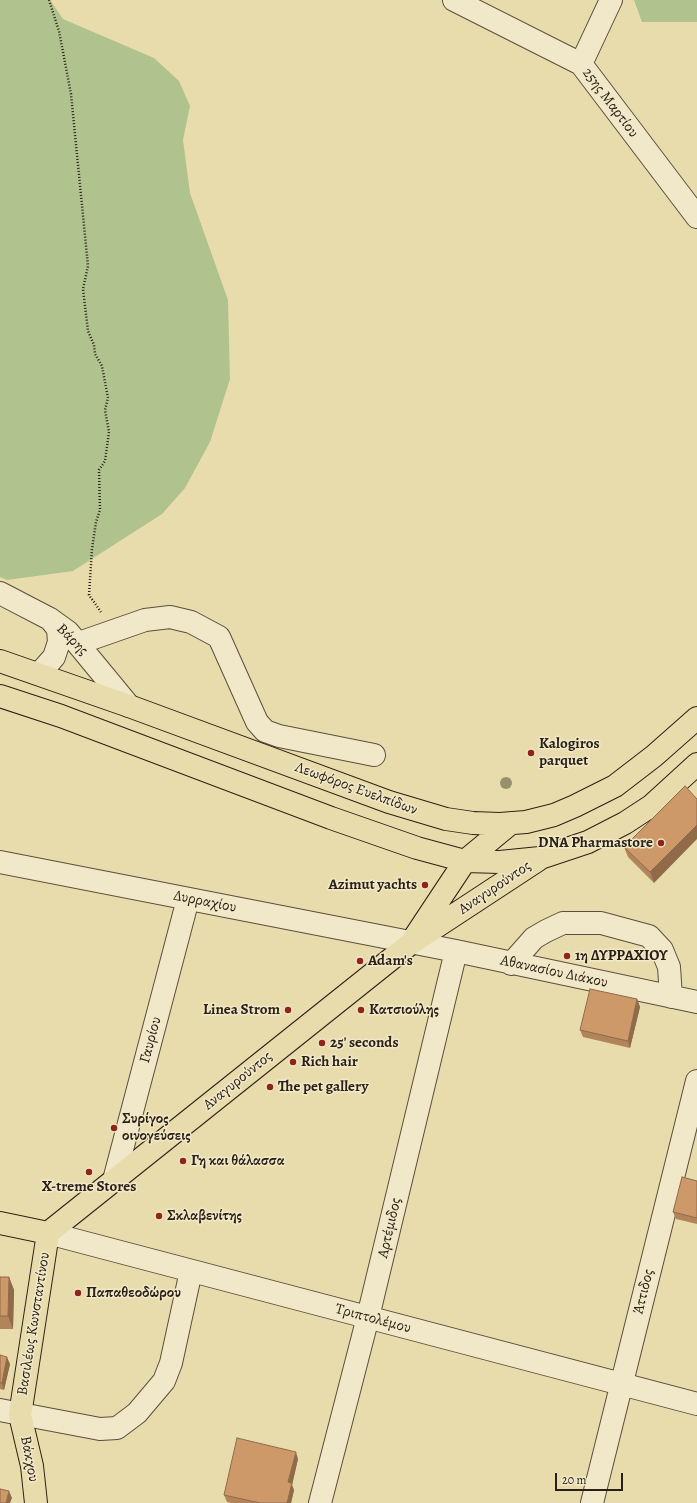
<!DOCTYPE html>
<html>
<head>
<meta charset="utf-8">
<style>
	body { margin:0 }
	#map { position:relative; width:697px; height:1503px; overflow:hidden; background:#e9dcac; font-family:Alegreya,serif }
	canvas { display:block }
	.scale { position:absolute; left:555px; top:1473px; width:68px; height:18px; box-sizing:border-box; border:2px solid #2a2015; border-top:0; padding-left:5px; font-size:12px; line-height:14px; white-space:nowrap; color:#2a2015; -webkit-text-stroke:3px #f1e8c9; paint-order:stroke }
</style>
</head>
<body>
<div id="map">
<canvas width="697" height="1503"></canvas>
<div class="scale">20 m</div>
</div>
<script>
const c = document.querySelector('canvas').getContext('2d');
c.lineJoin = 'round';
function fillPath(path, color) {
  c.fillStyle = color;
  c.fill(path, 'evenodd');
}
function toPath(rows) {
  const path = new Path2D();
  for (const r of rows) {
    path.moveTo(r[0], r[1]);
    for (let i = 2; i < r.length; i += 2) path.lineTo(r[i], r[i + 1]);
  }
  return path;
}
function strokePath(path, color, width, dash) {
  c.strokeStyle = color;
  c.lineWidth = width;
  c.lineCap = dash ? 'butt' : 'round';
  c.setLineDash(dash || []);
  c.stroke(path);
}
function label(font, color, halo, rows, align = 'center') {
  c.font = font + ' Alegreya,serif';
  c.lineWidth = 3;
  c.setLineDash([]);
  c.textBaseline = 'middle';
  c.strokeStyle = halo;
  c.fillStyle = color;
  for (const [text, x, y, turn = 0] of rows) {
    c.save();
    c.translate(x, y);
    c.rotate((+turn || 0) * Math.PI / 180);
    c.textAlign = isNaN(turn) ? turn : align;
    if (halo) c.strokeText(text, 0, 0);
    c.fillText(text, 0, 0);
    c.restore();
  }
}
fillPath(toPath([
	[0,0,50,0,63,19,154,58,179,81,190,106,183,140,190,193,228,300,230,379,210,442,185,488,162,514,73,571,7,580,0,577],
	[634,0,697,0,697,22,642,22]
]), '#b0c28e');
const minor = toPath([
	[454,0,581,64,697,217],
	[581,64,611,0],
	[0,593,50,619,68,632,129,706],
	[79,643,145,620,170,617,191,622,219,637,257,722,265,731,279,736,374,755],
	[39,674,54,657,59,642,58,629,50,619],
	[0,862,456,951,697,1002],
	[511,964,534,938,546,931,563,923,601,923,649,936,662,950,669,967,671,997],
	[114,1180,188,899],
	[48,1233,697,1404],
	[0,1410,100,1429,117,1428,137,1413,164,1381,171,1363,191,1271],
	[320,1503,368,1317,456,951],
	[592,1503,697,1081]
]);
const major = toPath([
	[0,661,129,706,389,802,446,819,473,823,500,824,526,822,554,815,575,806,615,786,654,756,697,718],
	[0,696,61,716,331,818,417,848,465,861,500,862,540,858,588,842,625,823,651,806,697,764],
	[414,938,465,861,511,823],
	[0,1223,48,1233],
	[48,1233,410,944,538,860],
	[36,1503,32,1466,20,1415,48,1233]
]);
strokePath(minor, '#5a4f3b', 24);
strokePath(major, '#2a2015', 24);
strokePath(toPath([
	[49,0,59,31,71,94,88,266,83,289,88,331,94,345,95,354,102,366,108,398,105,410,109,432,105,461,99,470,100,510,96,522,92,549,89,595,101,612]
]), '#2a2015', 2.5, [1, 2]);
strokePath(minor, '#f1e8c9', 22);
strokePath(major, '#e9dcac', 22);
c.fillStyle = '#96906d';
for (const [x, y] of [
	[506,783]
]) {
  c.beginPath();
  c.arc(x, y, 6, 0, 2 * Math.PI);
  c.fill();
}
fillPath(toPath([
	[697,799,654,883,628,857,624,847],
	[637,999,640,1007,630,1048,583,1037,580,1030],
	[697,1181,697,1224,676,1219,673,1212],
	[0,1277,9,1277,14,1290,13,1329,0,1329],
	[0,1355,10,1364,4,1390,0,1389],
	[298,1459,292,1485,294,1490,291,1503,231,1503,227,1502,224,1495]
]), '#b1845a');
fillPath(toPath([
	[697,825,697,839,654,883,650,872],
	[637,999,640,1007,630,1048,628,1041],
	[9,1277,14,1290,13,1329,8,1316],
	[7,1357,10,1364,4,1390,2,1383],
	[296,1452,298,1459,292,1485,294,1490,291,1503,287,1503,288,1482],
	[9,1491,12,1498,10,1503,6,1503]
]), '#906b4a');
const building = toPath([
	[685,786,697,799,697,825,650,872,624,847,685,786],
	[590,989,637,999,628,1041,580,1030,590,989],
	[682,1177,697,1181,697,1218,673,1212,682,1177],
	[0,1277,9,1277,8,1316,0,1316,0,1277],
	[0,1355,7,1357,2,1383,0,1383,0,1355],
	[237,1438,296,1452,288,1482,292,1483,287,1503,260,1503,224,1495,237,1438],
	[0,1489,9,1491,6,1503,0,1503,0,1489]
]);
fillPath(building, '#ce9969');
strokePath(building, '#906b4a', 1);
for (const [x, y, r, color] of [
	[531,753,4,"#8f2418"],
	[661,843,4,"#8f2418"],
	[425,885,4,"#8f2418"],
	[567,956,4,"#8f2418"],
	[360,961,4,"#8f2418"],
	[288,1010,4,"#8f2418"],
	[361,1010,4,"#8f2418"],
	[322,1043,4,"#8f2418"],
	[293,1062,4,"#8f2418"],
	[270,1087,4,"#8f2418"],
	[114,1128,4,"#8f2418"],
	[183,1161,4,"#8f2418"],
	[89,1172,4,"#8f2418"],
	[159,1216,4,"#8f2418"],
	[78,1293,4,"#8f2418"]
]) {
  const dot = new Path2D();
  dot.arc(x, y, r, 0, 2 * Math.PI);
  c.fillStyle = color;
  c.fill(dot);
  strokePath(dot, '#f1e8c9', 1.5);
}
label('15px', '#2a2015', '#f1e8c9', [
	["25ης Μαρτίου",610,103,53],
	["Βάρης",72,640,45],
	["Λεωφόρος Ευελπίδων",356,789,20],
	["Αναγυρούντος",495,888,-34],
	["Δυρραχίου",205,902,11],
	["Αθανασίου Διάκου",554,972,12],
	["Γαυρίου",151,1040,-75],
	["Αναγυρούντος",238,1081,-39],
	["Αρτέμιδος",390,1228,-77],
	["Άττιδος",644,1292,-76],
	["Τριπτολέμου",373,1319,15],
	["Βασιλέως Κωνσταντίνου",34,1324,-81],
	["Βάκχου",29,1459,79]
]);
label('bold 15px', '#2a2015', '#f1e8c9', [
	["Kalogiros",539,744],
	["parquet",539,761],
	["DNA Pharmastore",653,843,"right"],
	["Azimut yachts",417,885,"right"],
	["1η ΔΥΡΡΑΧΙΟΥ",575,956],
	["Adam's",368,961],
	["Linea Strom",280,1010,"right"],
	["Κατσιούλης",369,1010],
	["25' seconds",330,1043],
	["Rich hair",301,1062],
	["The pet gallery",278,1087],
	["Συρίγος",122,1119],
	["οινογεύσεις",122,1136],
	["Γη και θάλασσα",191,1161],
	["X-treme Stores",89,1187,"center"],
	["Σκλαβενίτης",167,1216],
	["Παπαθεοδώρου",86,1293]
], 'left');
</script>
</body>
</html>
